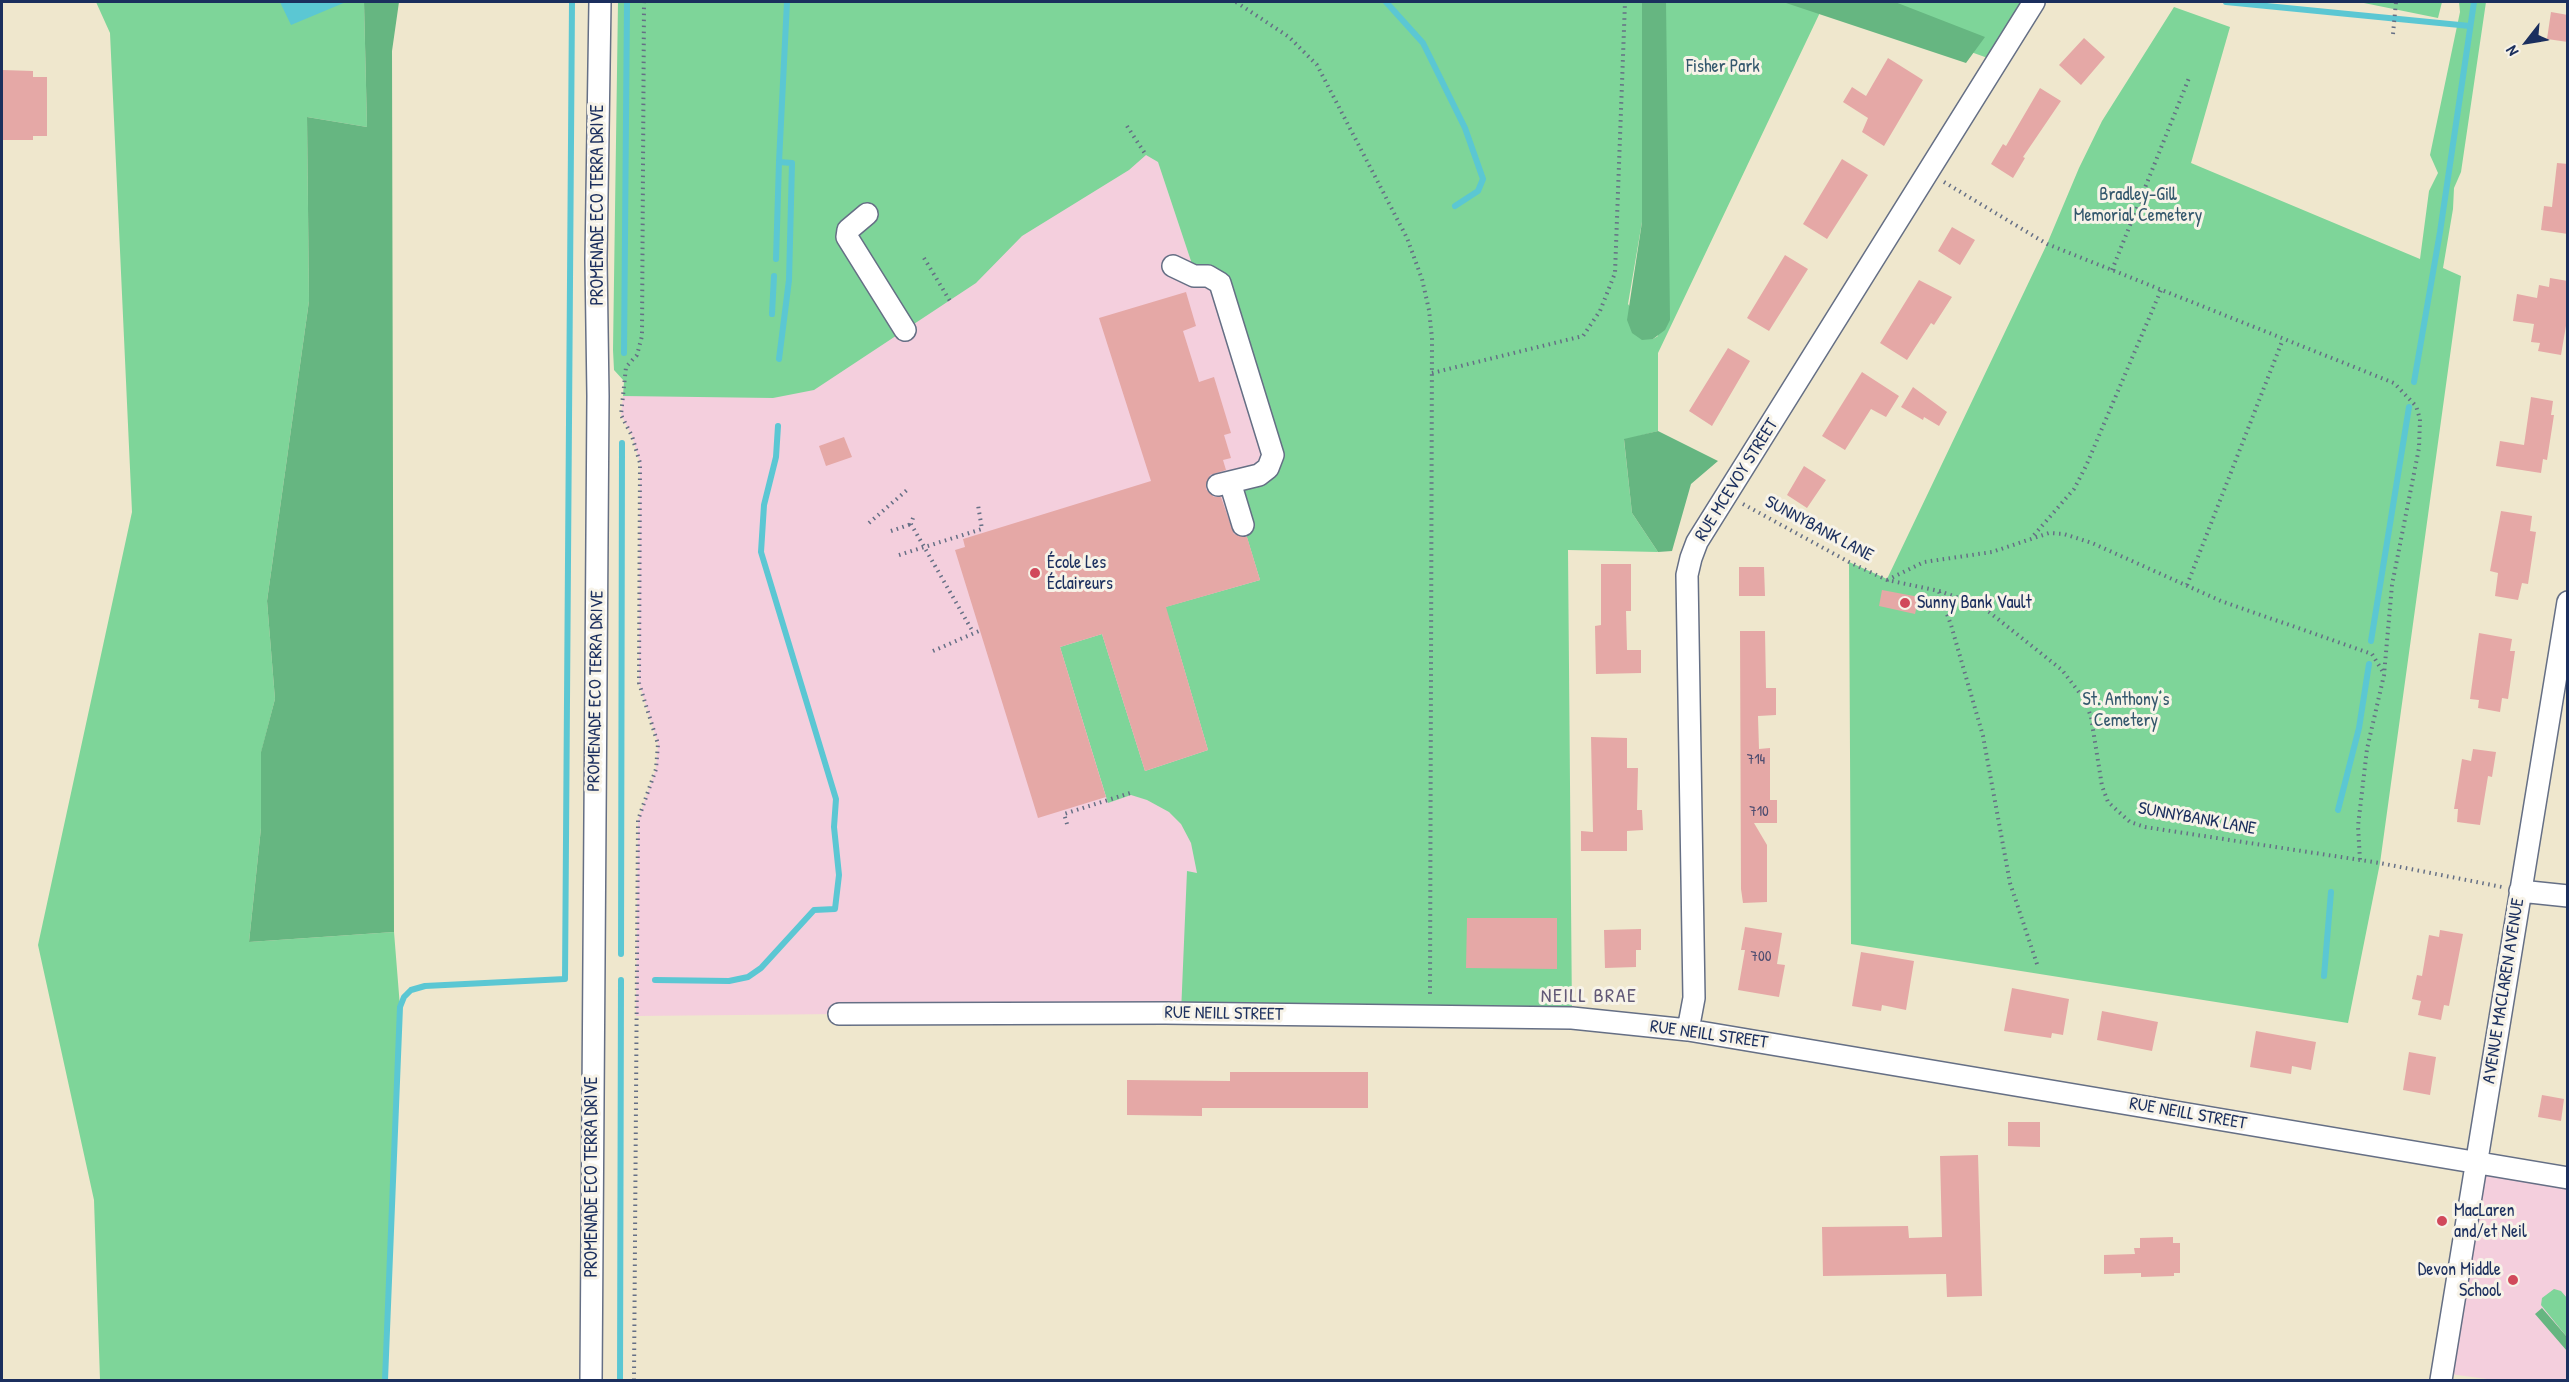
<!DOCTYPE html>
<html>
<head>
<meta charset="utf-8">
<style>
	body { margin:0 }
	#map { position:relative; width:2569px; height:1382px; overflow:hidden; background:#efe7cd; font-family:"Patrick Hand",sans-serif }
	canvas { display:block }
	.frame { position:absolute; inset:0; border:3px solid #1b2f5e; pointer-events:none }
	.north { position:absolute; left:2497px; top:12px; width:60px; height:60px; -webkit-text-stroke:4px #f7f3e8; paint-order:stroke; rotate:239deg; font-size:16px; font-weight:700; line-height:24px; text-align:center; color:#1b2f5e }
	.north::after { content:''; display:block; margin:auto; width:21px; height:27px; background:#1b2f5e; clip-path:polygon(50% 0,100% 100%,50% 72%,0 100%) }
</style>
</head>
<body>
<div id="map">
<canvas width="2569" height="1382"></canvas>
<div class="frame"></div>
<div class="north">N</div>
</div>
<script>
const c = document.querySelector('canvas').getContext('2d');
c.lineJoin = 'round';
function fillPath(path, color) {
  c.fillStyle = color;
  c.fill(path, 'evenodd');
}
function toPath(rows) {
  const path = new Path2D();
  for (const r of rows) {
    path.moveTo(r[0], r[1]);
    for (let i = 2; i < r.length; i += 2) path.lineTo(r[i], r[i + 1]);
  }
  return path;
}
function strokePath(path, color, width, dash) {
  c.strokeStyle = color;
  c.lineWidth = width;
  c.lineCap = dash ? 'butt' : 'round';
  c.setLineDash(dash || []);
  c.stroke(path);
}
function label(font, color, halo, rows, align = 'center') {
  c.font = font + ' "Patrick Hand",sans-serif';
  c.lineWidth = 6;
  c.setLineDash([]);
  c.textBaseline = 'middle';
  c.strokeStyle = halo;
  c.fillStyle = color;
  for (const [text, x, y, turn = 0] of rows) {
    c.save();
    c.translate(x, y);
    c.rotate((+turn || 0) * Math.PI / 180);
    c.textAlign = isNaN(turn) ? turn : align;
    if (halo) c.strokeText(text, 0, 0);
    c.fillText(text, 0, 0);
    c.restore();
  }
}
fillPath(toPath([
	[1236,2,1430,1017,839,1014,636,1016,638,820,656,769,658,744,639,683,640,463,632,436,621,415,626,367],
	[2477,1163,2567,1178,2567,1380,2495,1380,2442,1373]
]), '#f4cfdd');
fillPath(toPath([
	[96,2,364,2,367,127,307,117,309,301,267,601,275,699,261,753,261,828,249,942,394,932,400,1007,385,1380,100,1380,94,1200,38,945,132,512,110,33],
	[618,2,1642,2,1642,222,1628,304,1653,339,1658,336,1657,2,1825,2,1658,353,1658,431,1624,440,1632,513,1658,552,1568,550,1572,1018,1181,1013,1187,871,1197,873,1191,843,1181,824,1169,812,1147,800,1131,795,1108,803,1060,647,1102,634,1145,771,1208,750,1170,621,1158,609,1260,580,1230,482,1268,468,1226,295,1193,267,1158,162,1146,155,1129,170,1022,236,976,283,814,390,773,398,623,396,624,381,614,370,613,350],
	[1832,2,2034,2,1996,61],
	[2359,2,2442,2,2438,18],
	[2459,2,2486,2,2461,172,2454,188,2453,209,2443,268,2461,276,2380,863,2348,1023,1851,944,1849,562,1887,579,2047,244,2079,168,2102,121,2174,7,2230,27,2191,163,2420,259,2429,191,2438,173,2430,155,2460,12],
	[2554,1289,2561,1291,2567,1298,2567,1337,2541,1305,2542,1298]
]), '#7ed599');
fillPath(toPath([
	[364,2,399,2,392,51,394,932,249,942,261,828,261,752,275,699,267,601,309,301,307,117,367,127],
	[1642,2,1666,2,1670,320,1665,330,1653,339,1642,340,1632,333,1627,320,1642,222],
	[1783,2,1895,2,1985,37,1966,63],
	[1658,431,1718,461,1691,484,1672,551,1658,552,1632,513,1624,439],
	[2542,1308,2567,1337,2567,1351,2535,1314]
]), '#66b681');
fillPath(toPath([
	[280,2,279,2,346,2,291,25]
]), '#5bc7d3');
strokePath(toPath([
	[1386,2,1423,43,1465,128,1483,179,1478,191,1455,206],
	[2226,2,2470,26],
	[776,259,779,162],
	[772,314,774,276],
	[624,353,627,2],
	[779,359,789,280,792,163,779,162,787,2],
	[2414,382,2440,232,2474,2],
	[2371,641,2409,407],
	[2338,810,2359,728,2369,664],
	[621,954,622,443],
	[2324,976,2331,892],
	[655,980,729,981,748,977,761,968,814,910,835,909,839,875,834,827,836,799,761,552,764,505,776,457,778,426],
	[385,1380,400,1007,404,997,411,990,425,986,565,979,572,2],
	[620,1380,621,980]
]), '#5bc7d3', 6);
fillPath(toPath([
	[2551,12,2568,15,2568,42,2547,39],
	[2084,38,2105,57,2081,85,2059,65],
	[1888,58,1923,80,1884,146,1862,132,1868,118,1843,102,1852,87,1866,96],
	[2,70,33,71,33,77,47,77,47,136,33,136,33,140,2,140],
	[2040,88,2061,101,2023,157,2025,158,2013,178,1991,164,2003,144,2006,146],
	[1842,159,1868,175,1827,239,1803,224],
	[2557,163,2568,164,2568,234,2541,230,2544,206,2552,207],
	[1952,227,1975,240,1960,265,1938,251],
	[1785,255,1808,269,1769,331,1747,318],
	[2550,278,2568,281,2568,314,2561,355,2538,351,2540,343,2531,342,2534,324,2513,321,2517,294,2537,298,2539,285,2549,287],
	[1919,280,1952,297,1934,325,1931,323,1907,360,1880,343],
	[1186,292,1196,326,1183,331,1199,382,1214,377,1231,433,1224,435,1231,458,1223,460,1226,470,1210,475,1206,489,1214,497,1221,497,1234,534,1247,537,1260,580,1166,607,1208,750,1145,771,1102,634,1060,647,1106,797,1038,818,955,550,965,547,963,539,1151,481,1099,318],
	[1728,348,1750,361,1712,426,1689,411],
	[1862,372,1899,396,1886,417,1871,409,1845,450,1822,436],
	[1913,387,1947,412,1939,426,1924,417,1923,420,1901,407],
	[2531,397,2553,401,2551,415,2554,415,2547,460,2543,459,2541,473,2496,466,2500,441,2524,445],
	[844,437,852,457,826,466,819,446],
	[1804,466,1826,480,1807,508,1787,495],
	[2501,511,2532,516,2530,531,2536,532,2528,584,2522,583,2518,600,2495,596,2498,573,2490,571],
	[1601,564,1631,564,1631,611,1626,611,1627,650,1641,650,1641,673,1596,674,1595,626,1601,625],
	[1739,567,1764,567,1765,596,1739,596],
	[1882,590,1919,597,1915,614,1879,606],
	[1740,631,1765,631,1766,688,1776,688,1776,715,1758,716,1759,749,1770,748,1770,800,1777,800,1777,823,1754,823,1767,845,1767,902,1743,903,1741,889],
	[2479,633,2512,639,2510,651,2515,651,2508,699,2502,698,2500,712,2478,708,2479,700,2470,699],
	[1591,737,1627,738,1627,768,1638,768,1637,810,1642,810,1643,830,1627,831,1627,851,1581,851,1581,831,1593,832],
	[2473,749,2496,752,2492,777,2488,776,2480,825,2457,822,2458,809,2454,809,2462,759,2471,761],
	[1467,918,1557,918,1557,969,1466,968],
	[1745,927,1782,933,1777,964,1785,965,1779,997,1738,990,1745,950,1741,950],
	[1641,929,1641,950,1636,950,1636,967,1605,968,1604,930],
	[2440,930,2463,934,2449,1006,2444,1005,2441,1020,2418,1015,2421,1001,2412,999,2417,975,2422,976,2429,935,2439,937],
	[1861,952,1914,961,1906,1010,1882,1005,1881,1011,1852,1006],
	[2012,988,2069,999,2063,1035,2052,1033,2051,1038,2004,1031],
	[2102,1011,2158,1022,2152,1051,2097,1040],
	[2256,1031,2316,1042,2311,1070,2292,1066,2291,1074,2250,1067],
	[2409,1052,2436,1057,2430,1095,2403,1090],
	[1230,1072,1368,1072,1368,1108,1202,1108,1202,1116,1127,1115,1127,1080,1230,1081],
	[2542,1095,2564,1099,2561,1121,2538,1117],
	[2008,1122,2040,1122,2040,1147,2008,1146],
	[1978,1155,1982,1296,1947,1297,1946,1274,1823,1276,1822,1227,1908,1226,1909,1238,1942,1237,1940,1156],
	[2173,1237,2173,1243,2180,1243,2180,1273,2174,1273,2174,1276,2141,1277,2141,1273,2104,1274,2104,1255,2135,1254,2134,1248,2140,1248,2140,1238]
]), '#e5a8a6');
const minor = toPath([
	[867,214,848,230,847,237,905,330],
	[1173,266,1194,276,1208,276,1220,283,1273,455,1268,468,1259,475,1218,485],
	[1230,482,1243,525],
	[2520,891,2568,896],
	[839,1014,1165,1013,1572,1018,1688,1030,2568,1178],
	[1688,1030,1694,998,1687,575,1691,558,1697,542,2034,2],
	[591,1380,598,396,596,260,600,2],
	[2441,1380,2568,602]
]);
strokePath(minor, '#656f85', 24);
strokePath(toPath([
	[1236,2,1289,37,1317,65,1407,238,1422,279,1429,310,1432,338,1430,997],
	[2393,34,2396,2],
	[1127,126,1146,155],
	[1944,182,2047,244,2394,383,2416,406,2420,419,2419,448,2392,585,2384,675,2367,749,2358,826,2360,860],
	[924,258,950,301],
	[2112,270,2189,78],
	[1432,373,1583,336,1600,311,1615,273,1625,2],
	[1743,504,1849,562,1887,580,1939,591,1973,603,1989,612,2062,670,2085,700,2091,717,2102,786,2108,802,2130,822,2145,827,2380,863,2502,887],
	[913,518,911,524,973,632],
	[869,523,907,490],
	[891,531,911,524],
	[2034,535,2074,489,2086,466,2161,290],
	[899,555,982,529,978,505],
	[1887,580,1924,562,1992,552,2049,533,2064,534,2092,543,2221,601,2372,654,2383,672],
	[2187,585,2283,339],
	[1939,592,1951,625,1983,736,2010,883,2038,967],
	[933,651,979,631],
	[1067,824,1064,814,1130,793],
	[634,1380,638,820,656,769,658,744,639,683,640,463,632,436,621,415,626,367,637,355,642,336,644,2]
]), '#656f85', 4, [1.5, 4.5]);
strokePath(minor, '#fff', 21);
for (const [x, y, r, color] of [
	[1035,573,6,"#d1495b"],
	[1905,603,6,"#d1495b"],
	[2442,1221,6,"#d1495b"],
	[2513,1280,6,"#d1495b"]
]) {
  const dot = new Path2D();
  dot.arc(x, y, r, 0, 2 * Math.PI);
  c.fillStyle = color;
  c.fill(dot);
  strokePath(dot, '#f7f3e8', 2);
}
label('15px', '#4e4d70', null, [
	["714",1756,760],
	["710",1759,812],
	["700",1761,957]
]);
label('18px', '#34586d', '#f7f3e8', [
	["Fisher Park",1723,67],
	["Bradley-Gill",2138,195],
	["Memorial Cemetery",2138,216],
	["St. Anthony’s",2126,700],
	["Cemetery",2126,721]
]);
label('18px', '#1b2f5e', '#f7f3e8', [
	["PROMENADE ECO TERRA DRIVE",598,205,-90],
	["RUE MCEVOY STREET",1737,480,-58],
	["SUNNYBANK LANE",1819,529,28],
	["PROMENADE ECO TERRA DRIVE",596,691,-89],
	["SUNNYBANK LANE",2197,819,10],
	["AVENUE MACLAREN AVENUE",2504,991,-81],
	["RUE NEILL STREET",1224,1014,1],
	["RUE NEILL STREET",1709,1035,8],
	["RUE NEILL STREET",2188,1114,10],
	["PROMENADE ECO TERRA DRIVE",592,1177,-90]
]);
label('18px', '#1b2f5e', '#f7f3e8', [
	["École Les",1047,563],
	["Éclaireurs",1047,584],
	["Sunny Bank Vault",1917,603],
	["MacLaren",2454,1211],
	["and/et Neil",2454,1232],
	["Devon Middle",2501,1270,"right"],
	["School",2501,1291,"right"]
], 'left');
c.letterSpacing = '1.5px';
label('20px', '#625977', '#f7f3e8', [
	["NEILL BRAE",1589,997]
]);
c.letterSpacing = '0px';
</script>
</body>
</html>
